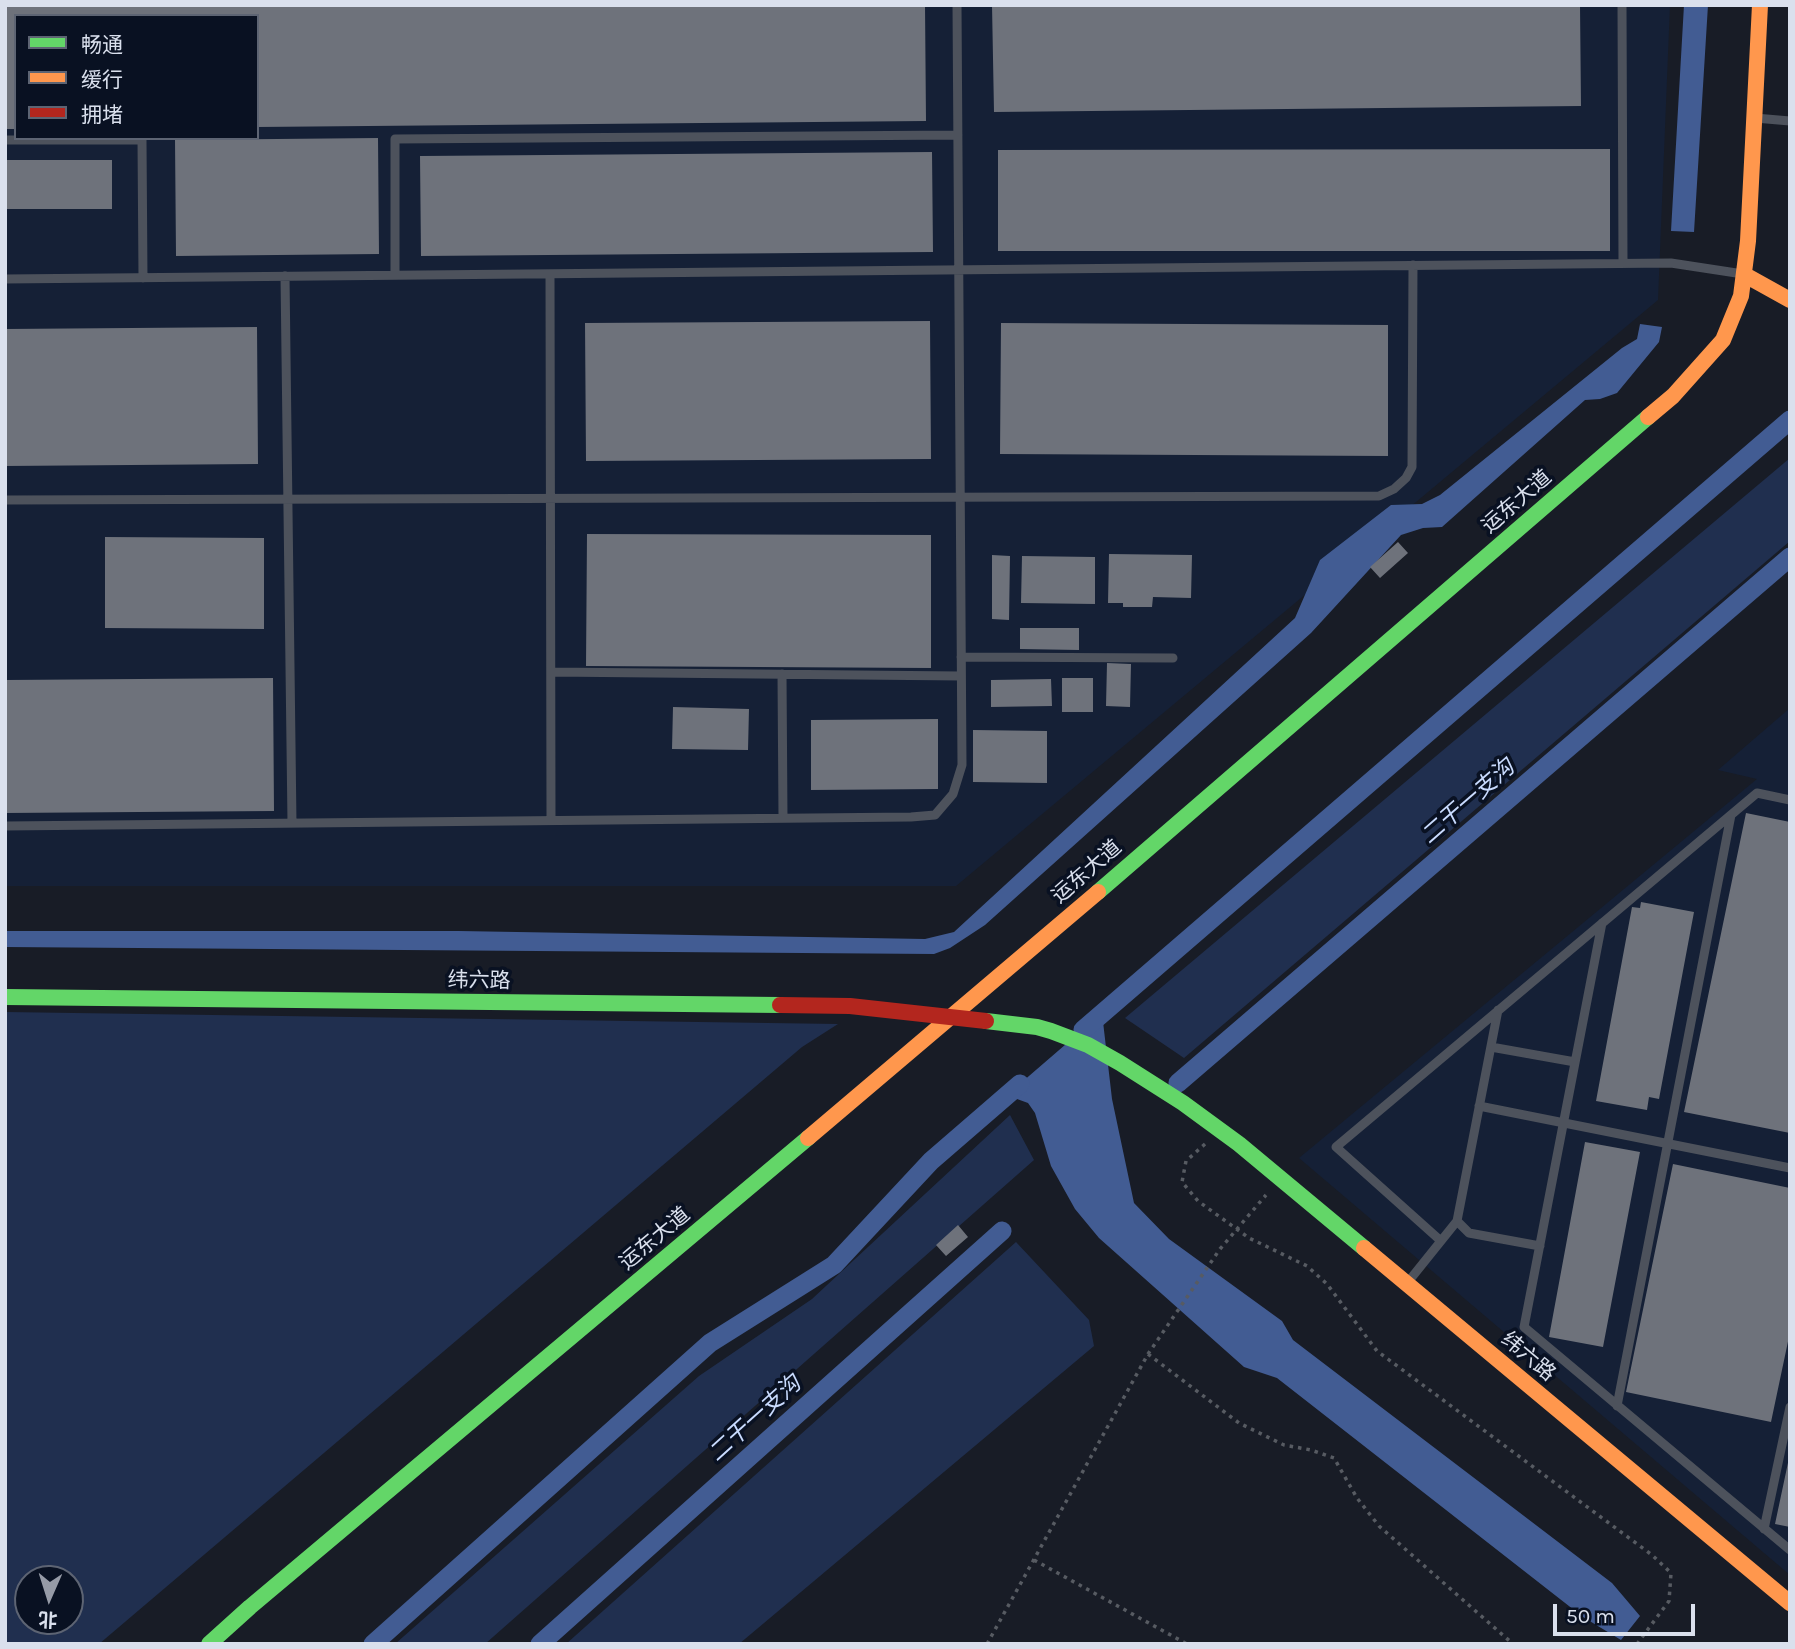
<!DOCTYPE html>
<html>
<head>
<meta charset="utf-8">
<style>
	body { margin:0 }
	#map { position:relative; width:1795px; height:1649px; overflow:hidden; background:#181c26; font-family:Karla,"Noto Sans SC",sans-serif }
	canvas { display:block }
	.frame { position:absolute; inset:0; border:7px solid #dae0ed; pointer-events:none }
	.legend { position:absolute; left:14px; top:14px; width:245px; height:126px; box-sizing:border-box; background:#091122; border:2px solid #5d6473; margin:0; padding:9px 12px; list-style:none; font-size:21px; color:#dae0ed }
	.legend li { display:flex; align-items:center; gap:14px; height:35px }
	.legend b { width:35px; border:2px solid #5d6473 }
	.north { position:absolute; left:14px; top:1565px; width:70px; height:70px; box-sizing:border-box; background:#091122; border:2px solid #5d6473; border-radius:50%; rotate:183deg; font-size:19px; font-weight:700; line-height:28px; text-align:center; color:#dae0ed }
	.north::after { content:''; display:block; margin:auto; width:24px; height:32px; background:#969ba7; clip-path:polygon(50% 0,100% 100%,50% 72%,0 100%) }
	.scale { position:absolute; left:1553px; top:1604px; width:142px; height:32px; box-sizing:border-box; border:4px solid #dae0ed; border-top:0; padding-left:9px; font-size:21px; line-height:24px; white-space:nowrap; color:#dae0ed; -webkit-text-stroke:5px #091122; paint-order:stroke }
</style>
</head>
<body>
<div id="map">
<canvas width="1795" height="1649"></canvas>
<div class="frame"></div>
<ul class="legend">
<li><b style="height:9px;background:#63d668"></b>畅通</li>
<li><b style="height:9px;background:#ff974d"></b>缓行</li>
<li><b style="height:9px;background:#b3261e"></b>拥堵</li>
</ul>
<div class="north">北</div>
<div class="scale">50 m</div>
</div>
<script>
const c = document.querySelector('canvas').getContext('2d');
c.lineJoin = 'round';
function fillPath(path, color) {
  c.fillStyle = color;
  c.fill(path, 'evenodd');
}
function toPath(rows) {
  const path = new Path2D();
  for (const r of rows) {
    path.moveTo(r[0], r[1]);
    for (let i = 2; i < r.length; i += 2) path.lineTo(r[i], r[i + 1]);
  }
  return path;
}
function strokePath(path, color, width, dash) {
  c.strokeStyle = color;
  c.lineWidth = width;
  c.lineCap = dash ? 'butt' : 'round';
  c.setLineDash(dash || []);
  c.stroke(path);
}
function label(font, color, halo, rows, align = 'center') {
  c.font = font + ' Karla,"Noto Sans SC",sans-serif';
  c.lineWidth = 7;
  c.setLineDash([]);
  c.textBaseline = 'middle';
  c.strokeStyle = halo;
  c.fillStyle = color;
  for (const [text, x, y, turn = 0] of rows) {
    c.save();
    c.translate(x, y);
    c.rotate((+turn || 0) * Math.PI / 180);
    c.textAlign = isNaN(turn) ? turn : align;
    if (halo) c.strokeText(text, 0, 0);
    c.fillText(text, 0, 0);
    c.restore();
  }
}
fillPath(toPath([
	[5,5,1670,5,1658,300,956,886,5,886],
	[16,16,257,16,257,138,16,138],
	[1790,708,1790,1575,1299,1158,1757,779,1718,770]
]), '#152036');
fillPath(toPath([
	[1790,458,1790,541,1184,1058,1125,1018],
	[5,1012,838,1024,802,1047,99,1644,5,1644],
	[28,1579,70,1579,70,1621,28,1621],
	[1010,1115,1034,1160,485,1644,395,1644,699,1376,812,1299],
	[1016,1242,1089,1320,1094,1346,739,1644,566,1644]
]), '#202f4f');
fillPath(toPath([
	[1684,5,1708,5,1694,232,1671,231],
	[1640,324,1662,327,1659,342,1617,393,1600,399,1585,400,1442,527,1423,528,1401,535,1311,633,985,925,950,948,934,954,5,947,5,931,459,931,925,939,954,932,1295,618,1320,560,1391,505,1422,504,1440,495,1622,348,1637,339],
	[1102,1013,1112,1099,1134,1203,1169,1239,1282,1321,1293,1340,1612,1583,1640,1616,1621,1640,1583,1617,1277,1378,1244,1367,1099,1238,1075,1209,1051,1166,1035,1113,1028,1103,1017,1099,1000,1101]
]), '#425c93');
strokePath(toPath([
	[1083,1030,1790,420],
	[1178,1083,1790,557],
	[373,1644,710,1343,834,1265,931,1161,1020,1084],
	[540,1644,1002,1231]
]), '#425c93', 19);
fillPath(toPath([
	[5,5,925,5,926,121,257,127,257,16,16,16,16,129,5,129],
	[992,5,1580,5,1581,106,994,112],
	[378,138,379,254,176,256,175,140],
	[1610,149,1610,251,998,251,998,150],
	[932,152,933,252,421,256,420,156],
	[5,160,112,160,112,209,5,209],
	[930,321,931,459,586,461,585,323],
	[1001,323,1388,325,1388,456,1000,454],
	[257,327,258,464,5,466,5,329],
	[587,534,931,535,931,668,586,666],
	[105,537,264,538,264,629,105,628],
	[1398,542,1408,553,1380,578,1370,567],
	[1109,554,1192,555,1191,598,1153,597,1152,607,1123,607,1123,603,1108,603],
	[992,555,1010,556,1009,620,992,619],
	[1022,556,1095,557,1095,604,1021,603],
	[1020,628,1079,628,1079,650,1020,649],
	[1107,663,1131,664,1130,707,1106,706],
	[273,678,274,811,5,813,5,680],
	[1062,678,1093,678,1093,712,1062,712],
	[1051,679,1052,706,991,707,991,680],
	[673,707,749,709,748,750,672,749],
	[938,719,938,789,811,790,811,720],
	[973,730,1047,731,1047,783,973,782],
	[1746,813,1790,822,1790,1133,1684,1112],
	[1641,902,1694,912,1659,1099,1649,1097,1647,1110,1596,1101,1632,907,1640,908],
	[1585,1142,1640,1152,1603,1347,1549,1337],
	[1673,1164,1790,1188,1790,1332,1771,1422,1626,1392],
	[958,1225,968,1237,946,1256,936,1245],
	[1789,1458,1790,1458,1790,1527,1775,1524]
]), '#6e727b');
strokePath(toPath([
	[1205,1144,1186,1161,1182,1182,1198,1201,1249,1238,1307,1266,1327,1284,1377,1351,1652,1555,1671,1573,1669,1601,1637,1644],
	[1148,1354,1239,1423,1284,1445,1311,1450,1334,1458,1357,1498,1379,1526,1513,1644],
	[1034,1560,1187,1644],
	[987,1644,1148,1354,1220,1249,1266,1195]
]), '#575b62', 3.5, [3.5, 5]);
strokePath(toPath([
	[1622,5,1623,263],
	[1755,118,1790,121],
	[5,140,142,140,143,278],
	[550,274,551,820],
	[395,275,395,139,958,135],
	[285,276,292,823],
	[5,279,1671,263,1743,274],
	[5,500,1379,496,1394,489,1406,478,1412,467,1413,265],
	[961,657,1173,658],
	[551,672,961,676],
	[782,674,783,818],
	[5,826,911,817,935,815,953,794,962,765,957,5],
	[1602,923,1524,1327,1790,1550],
	[1491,1047,1575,1062],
	[1479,1106,1790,1168],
	[1457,1221,1469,1233,1540,1246],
	[1441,1241,1336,1147,1757,793,1790,800],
	[1408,1282,1457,1221,1498,1010],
	[1617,1406,1731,815],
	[1764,1529,1790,1407]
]), '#4d525c', 9);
strokePath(toPath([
	[1098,892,1648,417],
	[5,997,780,1005],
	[986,1021,1037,1027,1051,1031,1088,1045,1120,1063,1183,1103,1239,1144,1364,1248],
	[209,1644,250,1607,808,1138]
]), '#63d668', 16);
strokePath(toPath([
	[1745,275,1790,300],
	[1648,417,1673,396,1723,340,1741,296,1748,241,1760,5],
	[808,1138,1098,892],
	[1364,1248,1790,1603]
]), '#ff974d', 16);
strokePath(toPath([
	[780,1005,850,1006,986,1021]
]), '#b3261e', 16);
label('21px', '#dae0ed', '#091122', [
	["运东大道",1517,502,-41],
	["运东大道",1087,872,-41],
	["纬六路",479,981,1],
	["运东大道",655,1239,-40],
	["纬六路",1528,1357,40]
]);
label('italic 23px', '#c9dbfe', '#091122', [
	["二干一支沟",1468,802,-41],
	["二干一支沟",755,1419,-42]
]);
</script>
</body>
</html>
